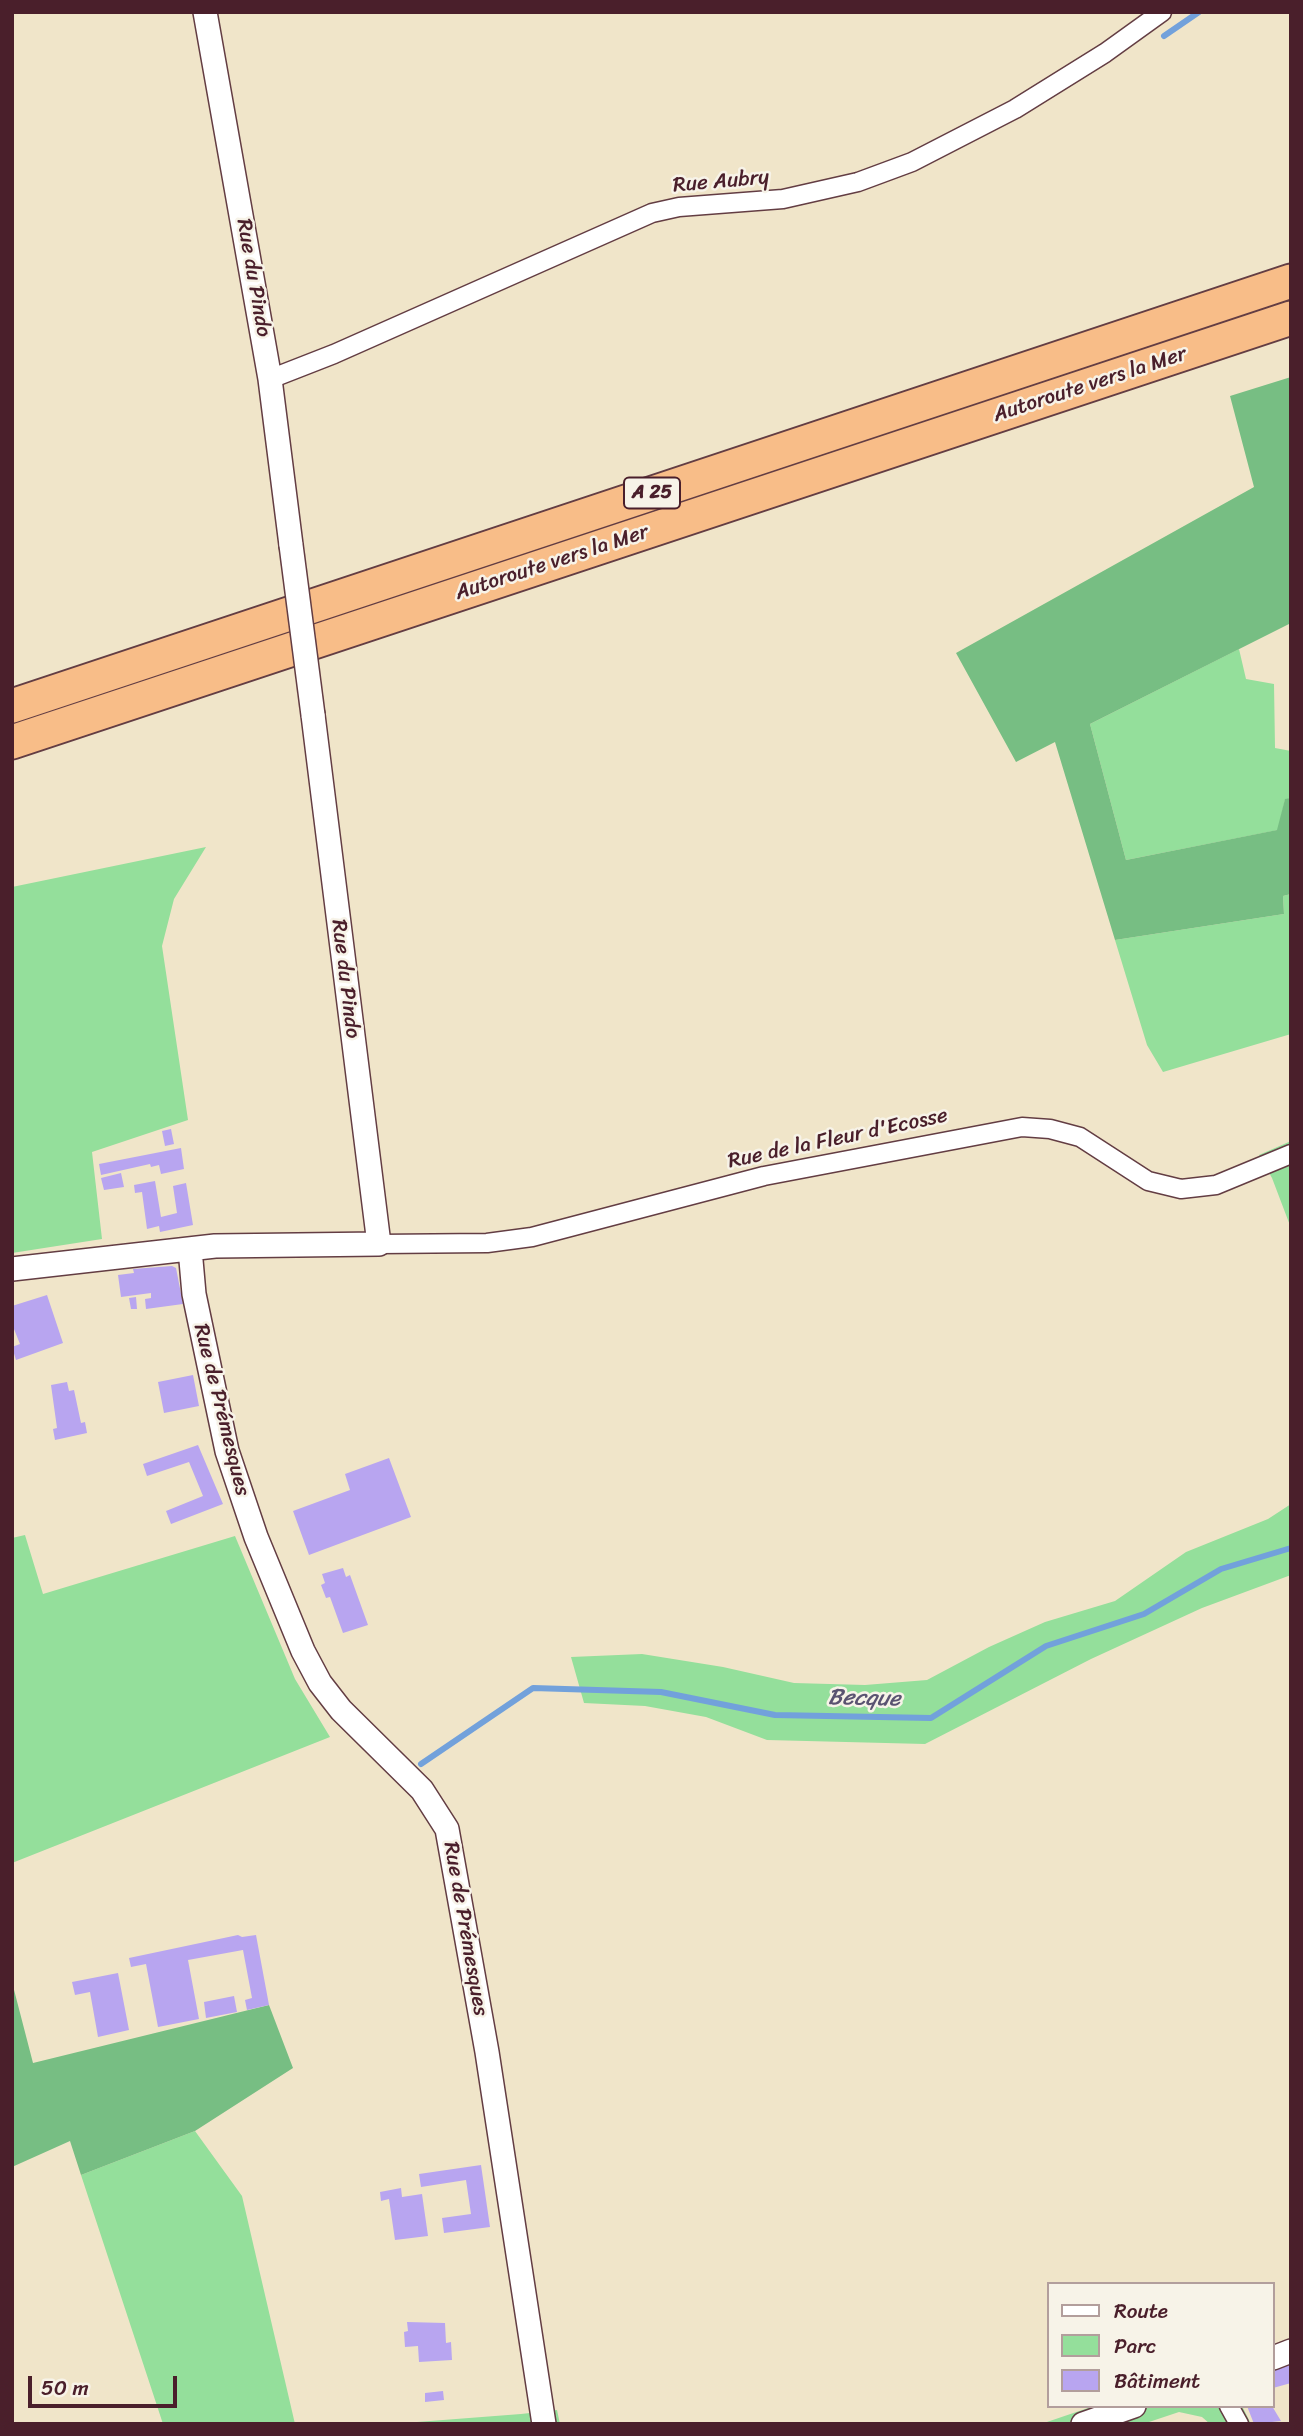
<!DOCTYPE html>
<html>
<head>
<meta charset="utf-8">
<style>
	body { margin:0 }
	#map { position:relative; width:1303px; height:2436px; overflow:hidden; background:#f0e5c9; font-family:Sriracha,sans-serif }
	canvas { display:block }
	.frame { position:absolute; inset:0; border:14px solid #4a1f2b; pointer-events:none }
	.legend { position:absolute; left:1047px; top:2282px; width:228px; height:126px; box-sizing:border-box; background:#f7f3e8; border:2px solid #b29e9c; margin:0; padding:9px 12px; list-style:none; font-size:21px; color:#4a1f2b }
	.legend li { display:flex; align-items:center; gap:14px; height:35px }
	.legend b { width:35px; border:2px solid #b29e9c }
	.scale { position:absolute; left:28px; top:2376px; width:149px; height:32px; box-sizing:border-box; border:4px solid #4a1f2b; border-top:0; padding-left:9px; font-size:21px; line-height:24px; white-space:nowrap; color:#4a1f2b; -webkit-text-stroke:5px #f7f3e8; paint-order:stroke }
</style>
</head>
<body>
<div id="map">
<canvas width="1303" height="2436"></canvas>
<div class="frame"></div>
<ul class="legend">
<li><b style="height:9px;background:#fff"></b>Route</li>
<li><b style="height:19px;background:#94df9b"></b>Parc</li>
<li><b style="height:19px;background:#b8a5f0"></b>Bâtiment</li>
</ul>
<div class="scale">50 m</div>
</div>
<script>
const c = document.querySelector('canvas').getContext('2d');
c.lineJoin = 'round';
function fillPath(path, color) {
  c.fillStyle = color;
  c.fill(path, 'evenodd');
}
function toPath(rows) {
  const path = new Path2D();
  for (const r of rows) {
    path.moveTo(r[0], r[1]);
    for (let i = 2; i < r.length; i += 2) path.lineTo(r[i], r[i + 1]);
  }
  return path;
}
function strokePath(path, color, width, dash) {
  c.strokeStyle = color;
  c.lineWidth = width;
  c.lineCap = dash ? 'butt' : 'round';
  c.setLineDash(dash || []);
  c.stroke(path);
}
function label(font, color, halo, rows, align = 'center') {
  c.font = font + ' Sriracha,sans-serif';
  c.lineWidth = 5;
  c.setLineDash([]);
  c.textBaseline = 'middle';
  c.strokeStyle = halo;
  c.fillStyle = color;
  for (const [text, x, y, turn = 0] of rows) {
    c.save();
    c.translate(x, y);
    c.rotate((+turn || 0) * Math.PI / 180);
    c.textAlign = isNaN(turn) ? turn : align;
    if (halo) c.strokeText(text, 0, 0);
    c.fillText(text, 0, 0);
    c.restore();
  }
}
fillPath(toPath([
	[1239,649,1246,679,1274,684,1275,748,1291,751,1291,798,1285,800,1278,830,1126,860,1090,724],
	[206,847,174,899,162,946,188,1120,92,1152,102,1239,12,1253,12,887],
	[1291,894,1291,1034,1163,1072,1147,1045,1115,940,1284,914,1283,896],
	[1291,1141,1291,1228,1272,1178,1259,1155],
	[1291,1504,1291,1575,1202,1608,1091,1659,925,1744,767,1740,706,1717,645,1706,584,1703,571,1657,642,1654,723,1667,794,1683,865,1685,927,1680,989,1647,1045,1622,1115,1601,1186,1552,1268,1519],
	[25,1535,43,1594,235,1536,295,1679,330,1737,12,1863,12,1538],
	[195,2131,242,2196,295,2424,163,2424,81,2175],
	[1094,2406,1242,2406,1251,2424,1210,2424,1202,2417,1179,2412,1143,2424,1041,2424],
	[557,2410,560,2424,391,2424,521,2414]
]), '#94df9b');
fillPath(toPath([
	[1291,377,1291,623,1090,724,1126,860,1277,830,1285,799,1291,798,1291,894,1283,896,1284,914,1115,940,1055,742,1016,762,956,653,1254,487,1230,396],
	[12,1982,33,2063,269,2005,293,2068,195,2131,81,2175,70,2141,12,2167]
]), '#77be83');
strokePath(toPath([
	[1164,36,1199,12],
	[421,1764,533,1688,661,1692,775,1715,931,1718,1046,1646,1144,1614,1221,1569,1291,1548]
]), '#72a1db', 6);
fillPath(toPath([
	[171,1129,174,1144,165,1146,162,1131],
	[181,1148,184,1169,161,1174,159,1165,151,1167,150,1164,101,1175,99,1164],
	[121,1173,124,1187,104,1190,101,1178],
	[155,1181,161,1217,177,1213,173,1186,186,1183,193,1225,160,1232,159,1226,147,1229,142,1192,135,1193,134,1185],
	[172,1266,176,1268,183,1304,146,1309,145,1299,151,1298,151,1293,121,1297,118,1275,134,1273,133,1269],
	[47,1295,63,1343,16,1360,12,1347,20,1344,12,1324,12,1306],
	[136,1297,137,1309,131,1309,129,1298],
	[193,1375,199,1406,164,1413,158,1382],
	[67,1382,69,1391,74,1390,81,1423,85,1422,87,1433,55,1440,53,1429,57,1428,51,1385],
	[198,1445,223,1504,171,1524,166,1511,203,1496,189,1462,147,1476,143,1464],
	[389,1458,411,1517,309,1555,293,1511,350,1490,345,1474],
	[343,1568,346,1577,350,1575,368,1625,343,1633,330,1597,326,1598,321,1585,325,1583,322,1574],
	[238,1935,242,1937,256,1935,269,2005,247,2010,245,2000,252,1998,243,1950,188,1960,199,2019,158,2027,146,1964,131,1967,129,1958],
	[118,1973,129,2030,98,2037,90,1992,75,1995,72,1982],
	[234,1996,237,2012,206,2018,204,2002],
	[481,2165,490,2227,444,2233,442,2218,471,2214,466,2180,421,2187,419,2174],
	[401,2188,402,2197,422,2194,428,2236,395,2240,389,2199,381,2201,380,2192],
	[407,2322,445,2323,446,2343,451,2342,452,2360,419,2362,418,2346,405,2347,404,2332,408,2331],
	[1291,2364,1291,2383,1273,2388,1273,2368],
	[443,2391,444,2400,425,2402,425,2393],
	[1247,2406,1272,2406,1281,2421,1254,2424]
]), '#b8a5f0');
const minor = toPath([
	[270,379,334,354,652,213,679,207,783,199,858,182,912,162,1015,109,1105,53,1162,12],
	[379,1244,487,1243,532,1237,764,1176,1022,1127,1050,1129,1080,1137,1148,1181,1181,1189,1216,1185,1291,1154],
	[1229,2406,1239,2424]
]);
const tertiary = toPath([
	[205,12,270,379,291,545],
	[190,1249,194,1294,227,1451,256,1537,303,1651,320,1683,341,1710,422,1790,447,1829,487,2052,544,2424],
	[12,1269,215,1246,379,1244,313,715],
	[1273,2358,1291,2351],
	[1083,2424,1134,2406]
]);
const motorway = toPath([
	[12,706,1291,281],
	[12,742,1291,318]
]);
strokePath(minor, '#633d43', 21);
strokePath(tertiary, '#633d43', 26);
strokePath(motorway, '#633d43', 37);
strokePath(minor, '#fff', 18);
strokePath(tertiary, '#fff', 23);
strokePath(motorway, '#f8bd88', 33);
const tertiaryBridge = toPath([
	[291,545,313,715]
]);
strokePath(tertiaryBridge, '#633d43', 26, []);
strokePath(tertiaryBridge, '#fff', 23);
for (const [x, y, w] of [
	[652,493,56]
]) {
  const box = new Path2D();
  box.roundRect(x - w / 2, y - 15.5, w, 31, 5);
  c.fillStyle = '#f7f3e8';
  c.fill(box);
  strokePath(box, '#4a1f2b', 2);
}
label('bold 19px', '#4a1f2b', null, [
	["A 25",652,493]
]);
label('21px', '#4a1f2b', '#f7f3e8', [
	["Rue Aubry",721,182,-5],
	["Rue du Pindo",253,278,80],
	["Autoroute vers la Mer",1090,385,-18],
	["Autoroute vers la Mer",552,563,-18],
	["Rue du Pindo",345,979,83],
	["Rue de la Fleur d'Ecosse",838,1139,-12],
	["Rue de Prémesques",221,1410,76],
	["Rue de Prémesques",465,1929,80]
]);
label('italic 23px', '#5a5371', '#f7f3e8', [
	["Becque",864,1699,1]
]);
</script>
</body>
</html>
